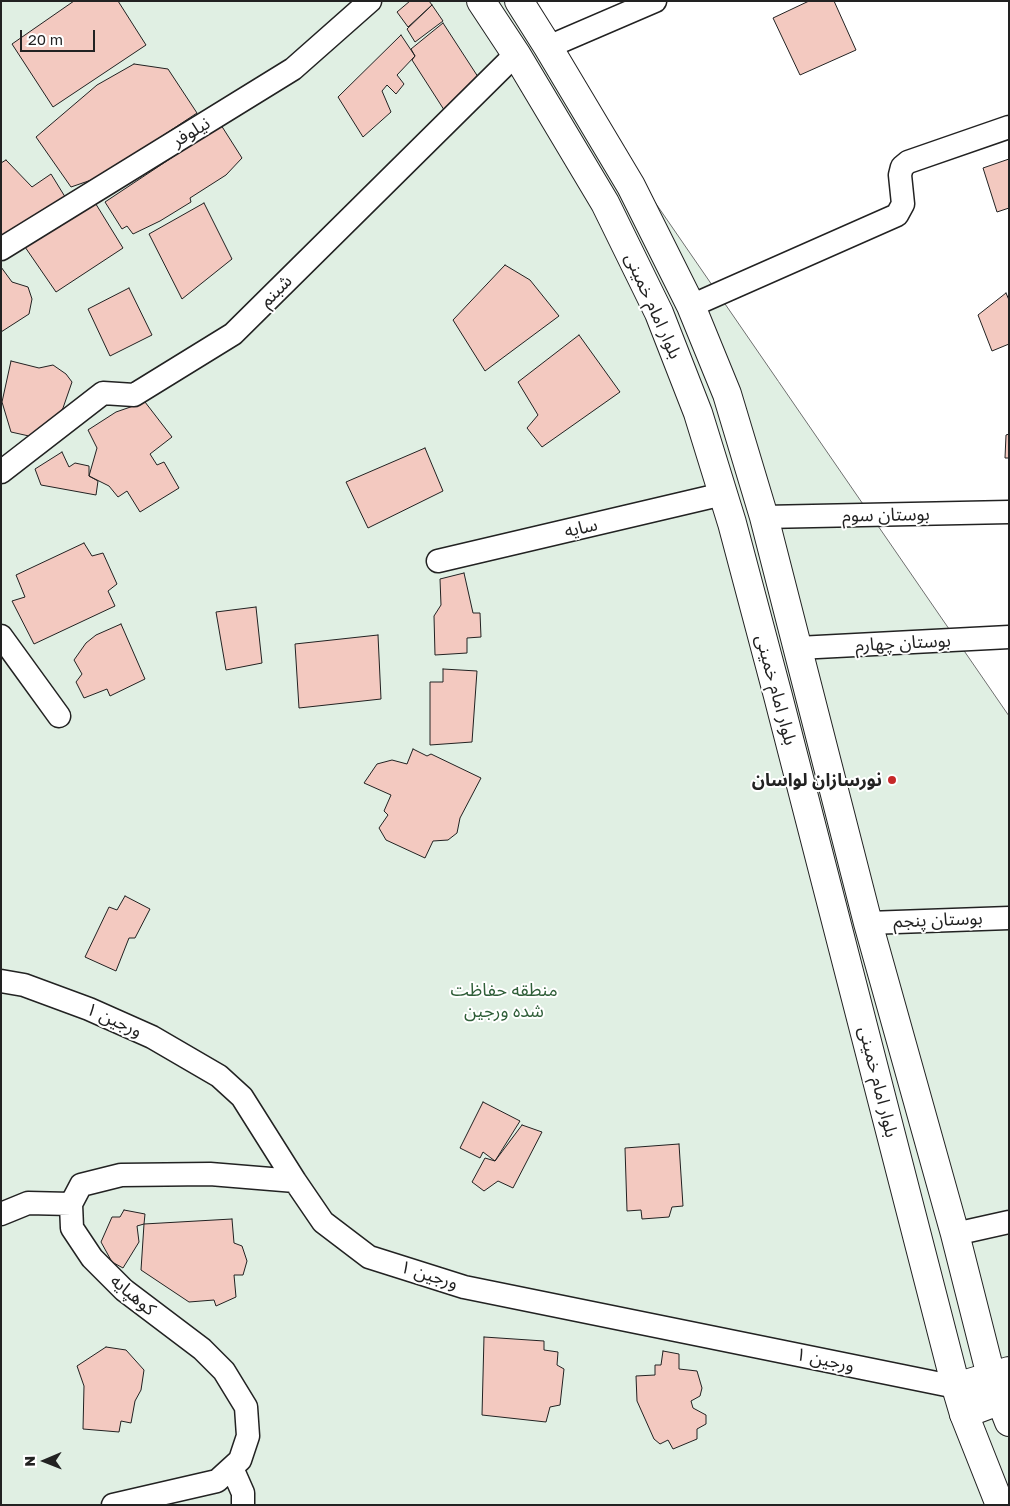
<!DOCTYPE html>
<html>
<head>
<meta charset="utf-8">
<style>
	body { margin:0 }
	#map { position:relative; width:1010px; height:1506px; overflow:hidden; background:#fff; font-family:"Golos Text",sans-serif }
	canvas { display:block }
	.frame { position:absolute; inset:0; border:2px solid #222; pointer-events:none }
	.north { position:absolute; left:20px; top:1436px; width:50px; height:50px; -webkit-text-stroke:4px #fff; paint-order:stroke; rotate:269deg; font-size:14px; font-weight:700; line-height:20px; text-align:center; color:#222 }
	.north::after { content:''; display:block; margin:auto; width:18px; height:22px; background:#222; clip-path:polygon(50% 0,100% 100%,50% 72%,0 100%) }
	.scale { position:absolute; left:20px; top:30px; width:75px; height:22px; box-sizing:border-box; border:2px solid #222; border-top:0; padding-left:6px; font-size:15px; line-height:18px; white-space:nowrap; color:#222; -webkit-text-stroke:4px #fff; paint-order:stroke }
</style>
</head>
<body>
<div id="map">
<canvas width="1010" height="1506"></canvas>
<div class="frame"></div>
<div class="north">N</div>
<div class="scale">20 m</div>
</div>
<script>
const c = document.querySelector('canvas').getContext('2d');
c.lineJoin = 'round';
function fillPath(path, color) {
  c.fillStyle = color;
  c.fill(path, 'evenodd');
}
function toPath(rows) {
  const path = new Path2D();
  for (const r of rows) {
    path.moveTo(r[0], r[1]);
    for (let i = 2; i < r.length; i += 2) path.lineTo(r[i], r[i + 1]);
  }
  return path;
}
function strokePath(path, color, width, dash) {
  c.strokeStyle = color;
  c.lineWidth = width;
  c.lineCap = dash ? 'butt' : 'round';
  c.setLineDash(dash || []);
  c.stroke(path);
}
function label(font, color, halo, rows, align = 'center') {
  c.font = font + ' "Golos Text","Noto Sans Arabic",sans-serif';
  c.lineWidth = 4;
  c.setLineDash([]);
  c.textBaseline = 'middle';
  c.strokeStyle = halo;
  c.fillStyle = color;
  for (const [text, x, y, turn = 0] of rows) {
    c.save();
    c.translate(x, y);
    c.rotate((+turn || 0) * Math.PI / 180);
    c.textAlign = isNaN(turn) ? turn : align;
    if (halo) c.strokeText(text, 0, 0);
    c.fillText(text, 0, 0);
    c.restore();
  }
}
const green = toPath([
	[1,1,525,1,548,47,1009,716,1009,1505,1,1505,1,1]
]);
fillPath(green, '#e0efe3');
strokePath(green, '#6f6f6f', 1);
const building = toPath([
	[74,1,118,1,146,45,53,107,12,44,74,1],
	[410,1,429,1,432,5,408,27,397,12,410,1],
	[809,1,834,1,856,50,800,75,773,18,809,1],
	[432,5,443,21,415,42,407,29,432,5],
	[443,23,482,83,448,116,412,60,415,56,411,49,443,23],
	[401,35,415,56,397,75,404,84,396,94,387,85,382,91,391,112,363,137,338,97,401,35],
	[134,64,168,69,197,113,100,177,71,187,36,137,97,85,134,64],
	[221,125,242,158,226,175,190,198,191,202,160,221,133,234,127,226,122,229,105,202,221,125],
	[1009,159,1009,208,997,212,983,168,1009,159],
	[6,160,32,187,51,174,67,200,1,242,1,163,6,160],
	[94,201,123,248,56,292,25,247,94,201],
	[204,203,232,259,182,299,149,234,204,203],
	[505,265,530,280,559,316,485,371,453,320,505,265],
	[1,267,12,282,28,287,32,299,29,314,1,332,1,267],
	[129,288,152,335,110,356,88,309,129,288],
	[1006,293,1009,300,1009,344,992,351,978,315,1006,293],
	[579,335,620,392,542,447,527,428,538,415,518,382,579,335],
	[11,361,39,368,53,365,66,374,72,382,63,408,50,429,33,440,29,436,11,432,2,402,11,361],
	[145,402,172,437,150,454,157,465,164,462,179,488,140,512,127,491,118,497,109,486,89,476,97,448,88,430,116,412,145,402],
	[1009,434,1009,458,1005,458,1006,435,1009,434],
	[425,448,443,491,368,528,346,482,425,448],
	[62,452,69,467,75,463,89,466,89,476,98,481,96,495,41,485,35,469,62,452],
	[84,543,92,556,103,553,117,584,108,591,115,606,34,644,12,601,25,597,16,575,84,543],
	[464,573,473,613,480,613,481,637,467,638,467,653,435,655,434,616,441,605,440,579,464,573],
	[256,607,262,663,226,670,216,612,256,607],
	[121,624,145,679,110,696,107,689,84,698,76,682,82,674,74,660,86,643,96,635,121,624],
	[378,635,381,699,299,708,295,644,378,635],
	[443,669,477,671,472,742,430,745,430,682,443,682,443,669],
	[413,749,427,756,431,754,481,778,460,818,457,833,448,840,433,841,425,858,386,840,379,828,388,815,384,811,391,795,364,783,377,764,392,760,407,764,413,749],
	[125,896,150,909,135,938,129,938,116,971,85,957,109,907,117,910,125,896],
	[483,1102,520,1121,495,1161,483,1152,480,1158,460,1148,483,1102],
	[522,1125,542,1132,513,1188,498,1181,484,1191,472,1182,485,1158,495,1161,522,1125],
	[679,1144,683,1206,672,1207,669,1217,642,1219,641,1210,627,1211,625,1148,679,1144],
	[124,1210,145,1214,144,1224,137,1226,139,1242,123,1268,112,1262,101,1242,112,1217,120,1217,124,1210],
	[232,1219,234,1243,242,1246,247,1261,243,1275,234,1275,236,1297,216,1306,214,1300,189,1302,141,1270,144,1224,232,1219],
	[484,1337,544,1341,544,1350,558,1352,557,1365,564,1369,560,1405,550,1407,546,1422,482,1415,484,1337],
	[106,1347,126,1350,144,1370,141,1390,135,1401,131,1423,121,1421,119,1432,83,1429,84,1386,77,1366,106,1347],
	[663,1351,679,1354,679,1369,697,1371,702,1388,700,1396,691,1401,693,1408,706,1415,706,1424,697,1429,697,1439,673,1449,668,1440,660,1444,654,1439,637,1401,636,1376,655,1375,655,1365,661,1365,663,1351]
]);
fillPath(building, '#f3c9c0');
strokePath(building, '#222', 1);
const minor = toPath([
	[548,47,655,1],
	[1,249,293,69,370,1],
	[691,306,897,215,903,204,900,175,902,167,908,162,1009,127],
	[1,472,103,393,134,395,233,334,516,54],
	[764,517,1009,512],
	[438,561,723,494],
	[1,636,59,716],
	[798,648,1009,637],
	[868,923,1009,918],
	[1,981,24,985,89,1009,152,1037,219,1076,242,1097,295,1181,323,1222,369,1257,464,1287,956,1387],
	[1,1214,28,1203,71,1204],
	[955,1234,1009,1222],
	[232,1468,243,1493,243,1505],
	[113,1505,217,1481,240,1460,248,1436,246,1407,224,1371,202,1349,124,1290,92,1258,72,1228,71,1204,81,1185,121,1175,210,1174,295,1181]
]);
const secondary = toPath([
	[956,1387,1009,1371],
	[964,1414,1009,1397]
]);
const primary = toPath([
	[481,1,516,54,605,203,659,313,698,413,732,523,778,696,956,1387,964,1414,1000,1505],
	[519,1,548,47,631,186,691,306,727,394,764,517,868,923,955,1234,991,1376,1009,1422]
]);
strokePath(minor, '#222', 25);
strokePath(secondary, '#222', 30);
strokePath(primary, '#222', 30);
strokePath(minor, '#fff', 22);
strokePath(secondary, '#fff', 28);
strokePath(primary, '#fff', 28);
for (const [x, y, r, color] of [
	[892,780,5,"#c62828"]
]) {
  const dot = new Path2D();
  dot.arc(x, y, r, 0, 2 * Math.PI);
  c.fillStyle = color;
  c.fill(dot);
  strokePath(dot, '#fff', 2);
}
label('18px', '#222', '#fff', [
	["نیلوفر",191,132,-31],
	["شبنم",276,291,-45],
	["بلوار امام خمینی",653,306,66],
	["بوستان سوم",886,515,-1],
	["سایه",581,528,-13],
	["بوستان چهارم",903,643,-3],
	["بلوار امام خمینی",776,690,75],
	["بوستان پنجم",938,920,-2],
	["ورجین ۱",114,1020,24],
	["بلوار امام خمینی",878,1082,76],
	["ورجین ۱",429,1275,17],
	["کوهپایه",133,1295,40],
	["ورجین ۱",825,1360,12]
]);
label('bold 18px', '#222', '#fff', [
	["نورسازان لواسان",882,780]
], 'right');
label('18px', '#2f5e38', '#fff', [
	["منطقه حفاظت",504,990],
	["شده ورجین",504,1011]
]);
</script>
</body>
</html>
